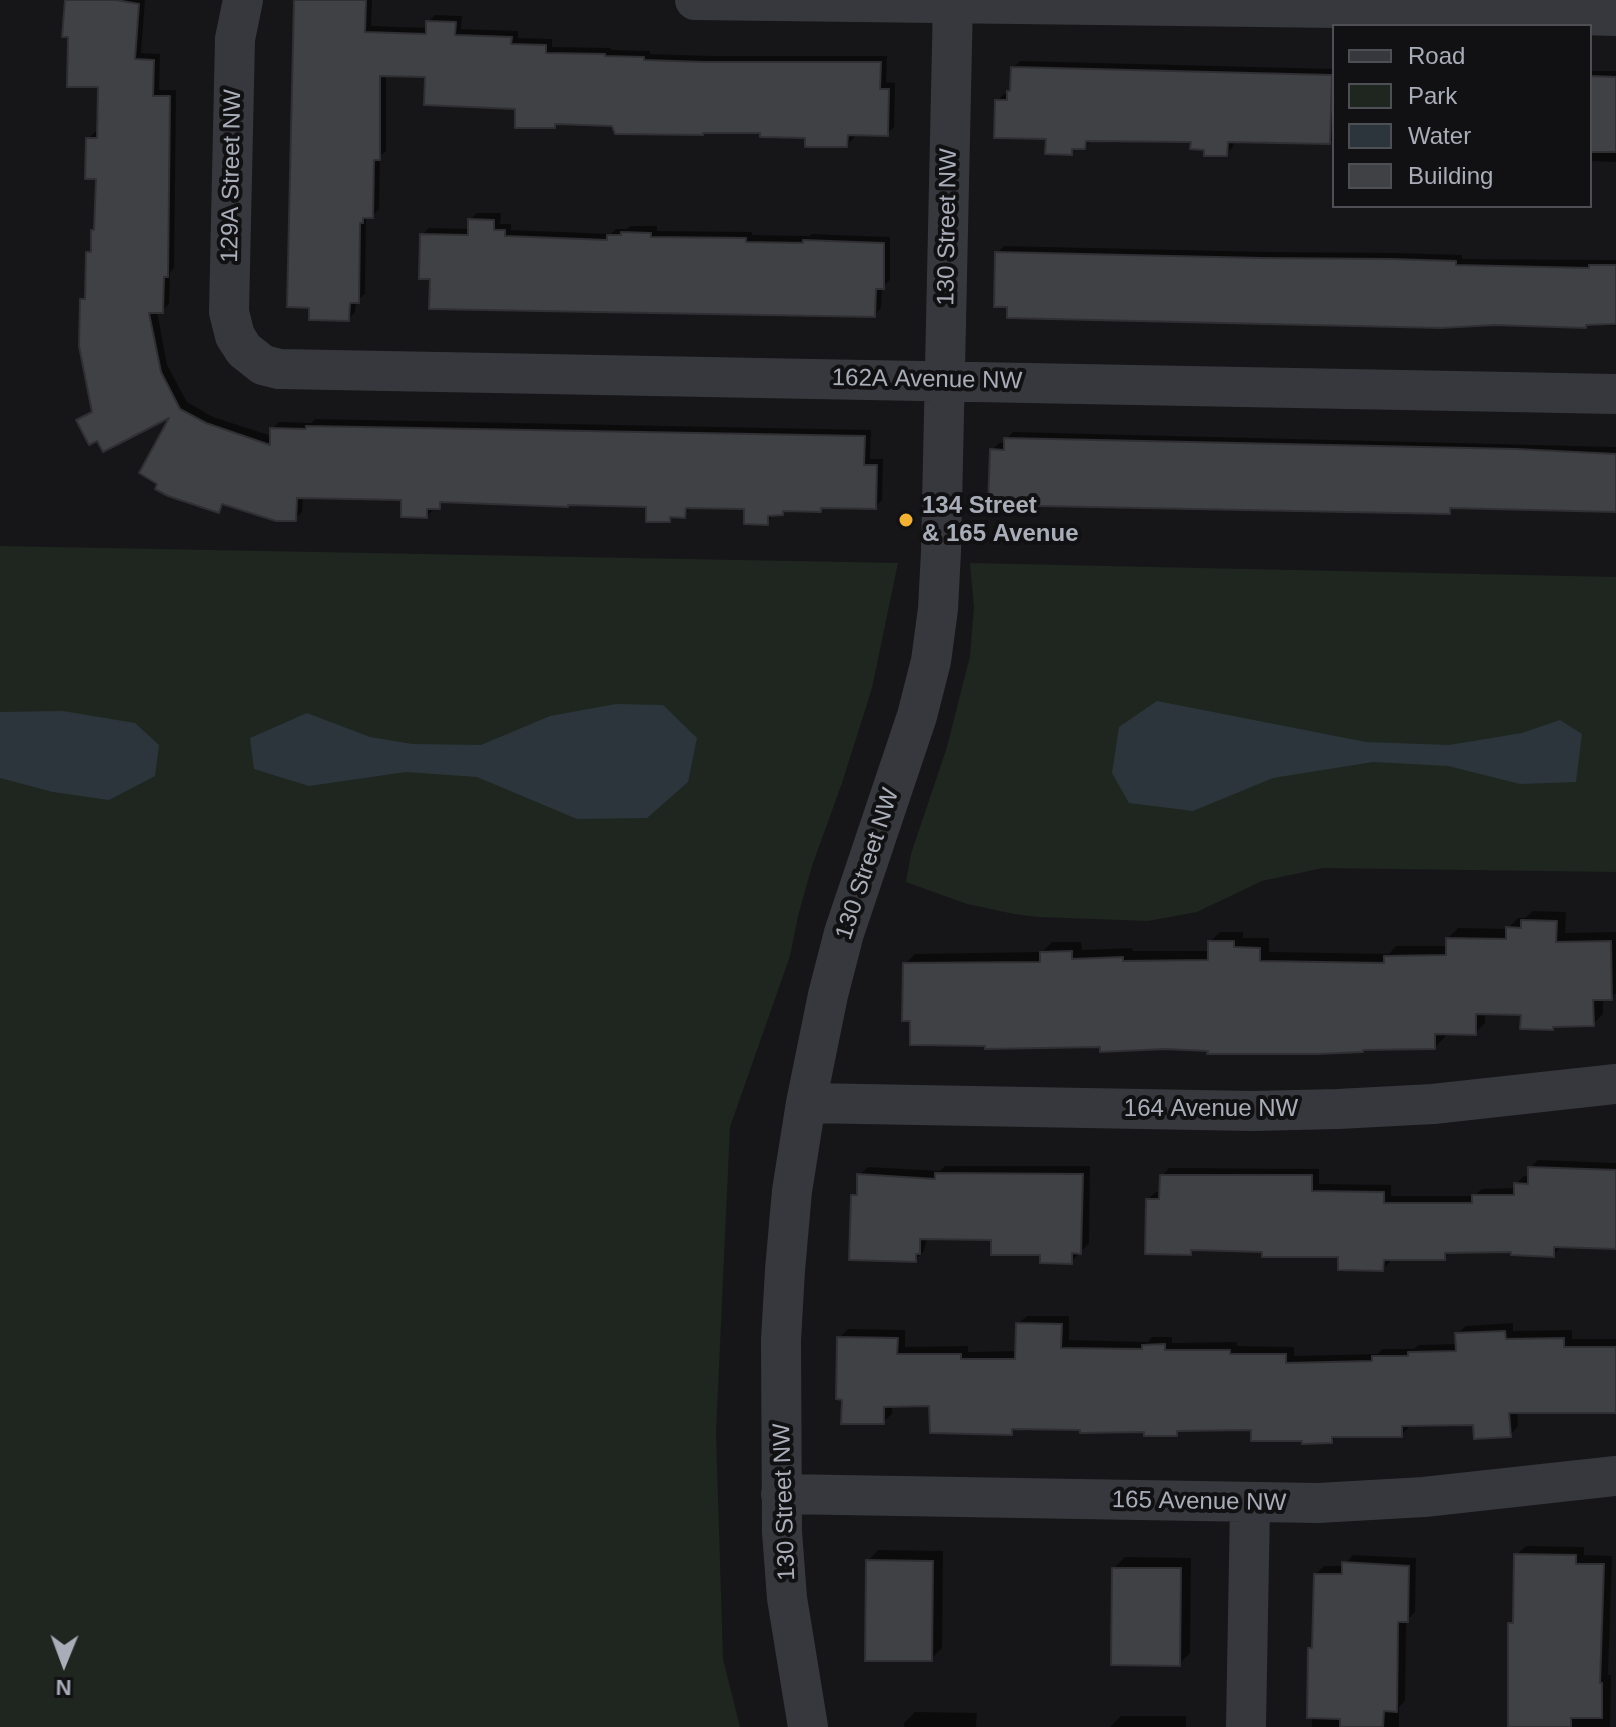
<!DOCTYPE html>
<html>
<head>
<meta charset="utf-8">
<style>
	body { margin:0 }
	#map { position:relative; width:1616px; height:1727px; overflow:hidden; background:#161618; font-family:Arial,sans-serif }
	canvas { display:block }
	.legend { position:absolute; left:1332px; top:24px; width:260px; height:184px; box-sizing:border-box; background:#111113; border:2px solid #4d4f55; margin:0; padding:10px 14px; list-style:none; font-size:24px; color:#a8adb8 }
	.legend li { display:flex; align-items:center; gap:16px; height:40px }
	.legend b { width:40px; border:2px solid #4d4f55 }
	.north { position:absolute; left:24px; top:1623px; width:80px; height:80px; -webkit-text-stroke:6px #111113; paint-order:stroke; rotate:181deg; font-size:22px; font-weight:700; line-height:32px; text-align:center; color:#a8adb8 }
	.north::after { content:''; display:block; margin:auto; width:28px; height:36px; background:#a8adb8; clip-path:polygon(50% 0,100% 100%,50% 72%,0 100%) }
</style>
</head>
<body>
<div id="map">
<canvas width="1616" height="1727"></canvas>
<ul class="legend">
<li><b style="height:10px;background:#37383d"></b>Road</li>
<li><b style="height:22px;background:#1e261f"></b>Park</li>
<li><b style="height:22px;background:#2c353c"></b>Water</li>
<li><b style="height:22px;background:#404145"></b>Building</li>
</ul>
<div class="north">N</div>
</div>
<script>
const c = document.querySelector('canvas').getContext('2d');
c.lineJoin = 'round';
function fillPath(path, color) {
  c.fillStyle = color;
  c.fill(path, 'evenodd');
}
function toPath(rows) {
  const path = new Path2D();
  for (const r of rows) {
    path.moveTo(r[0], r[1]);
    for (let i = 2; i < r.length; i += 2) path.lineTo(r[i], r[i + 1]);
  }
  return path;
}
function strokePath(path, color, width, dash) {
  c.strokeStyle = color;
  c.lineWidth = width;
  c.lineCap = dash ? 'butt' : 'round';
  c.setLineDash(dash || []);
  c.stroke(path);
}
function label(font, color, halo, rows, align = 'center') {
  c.font = font + ' Arial,sans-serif';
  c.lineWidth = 8;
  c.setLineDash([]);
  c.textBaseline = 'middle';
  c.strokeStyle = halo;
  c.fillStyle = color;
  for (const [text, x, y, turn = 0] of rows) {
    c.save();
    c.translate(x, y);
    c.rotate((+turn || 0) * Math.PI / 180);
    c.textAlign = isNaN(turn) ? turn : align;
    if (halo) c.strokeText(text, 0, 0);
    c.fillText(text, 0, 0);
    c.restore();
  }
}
fillPath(toPath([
	[0,546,898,563,872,688,842,783,812,866,798,916,790,956,730,1127,716,1432,723,1659,740,1727,0,1727],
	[970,563,1616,577,1616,872,1323,868,1262,881,1197,912,1148,921,1038,917,1014,914,967,904,906,882,911,854,947,747,970,656,974,607]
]), '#1e261f');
fillPath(toPath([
	[1157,701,1366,742,1449,745,1522,733,1560,720,1582,734,1576,782,1520,784,1448,766,1373,762,1273,778,1193,811,1129,803,1112,773,1119,727],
	[616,704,663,705,697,738,688,782,647,818,577,819,477,777,406,772,309,786,254,769,250,738,307,713,370,737,412,744,481,745,550,716],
	[63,711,135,723,159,745,155,776,109,800,53,792,0,778,0,712]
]), '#2c353c');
fillPath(toPath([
	[67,0,145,0,141,53,160,54,159,90,176,90,174,268,170,272,169,304,162,311,157,311,167,365,187,402,213,417,272,436,272,429,279,422,312,423,315,419,871,430,870,459,883,459,882,500,875,507,787,509,782,513,774,513,767,523,746,507,692,506,685,515,674,515,669,520,648,505,446,500,426,516,403,498,303,496,302,512,295,519,226,503,218,510,174,414,98,438,79,420,94,410,82,300,87,296,88,253,93,248,97,227,98,177,88,139,95,132,99,132,100,86,70,36],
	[296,0,372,0,371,26,428,28,428,22,435,15,462,16,461,29,518,31,518,38,552,39,552,47,611,48,611,50,650,51,650,54,712,56,887,56,886,82,895,83,894,127,887,134,854,133,854,138,847,145,807,136,762,131,558,122,554,126,518,107,427,75,386,74,386,151,380,156,379,209,372,216,366,216,365,294,356,301,355,312,349,319],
	[1020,61,1334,69,1334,141,1234,140,1233,147,1226,154,1206,148,1193,140,1092,140,1085,147,1077,147,1071,153,997,101,1004,94,1009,94,1012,89,1013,68],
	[1590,71,1616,71,1616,162,1590,161],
	[477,213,501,213,500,224,511,224,511,230,611,234,616,229,627,229,630,226,657,226,657,231,752,232,752,235,809,236,812,234,890,237,890,280,882,287,881,308,874,315,432,277,422,235,429,228,470,229,470,220],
	[1004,246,1269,252,1398,253,1462,255,1462,259,1616,260,1616,326,1242,323,997,253],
	[1013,432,1616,447,1616,510,1455,506,1449,512,992,450,999,443,1006,443,1006,439],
	[1533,911,1566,912,1565,933,1616,932,1616,993,1611,998,1603,998,1603,1014,1593,1024,1555,1025,1552,1028,1523,1013,1485,1012,1485,1023,1475,1033,1445,1033,1445,1037,1435,1047,1210,1050,1102,1045,912,1019,905,964,915,954,1042,952,1052,942,1081,942,1082,950,1132,948,1133,951,1210,951,1210,942,1220,932,1243,932,1243,938,1269,938,1269,952,1389,954,1396,946,1448,946,1448,938,1458,928,1507,929,1518,918,1525,918],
	[1538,1160,1616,1163,1616,1248,1561,1247,1553,1255,1513,1250,1451,1251,1444,1258,1390,1258,1390,1262,1383,1269,1340,1255,1195,1248,1190,1253,1148,1199,1156,1192,1161,1192,1162,1176,1169,1168,1319,1169,1319,1184,1391,1185,1391,1196,1474,1196,1482,1189,1516,1188,1516,1184,1524,1176,1530,1176,1530,1168],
	[945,1166,1090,1166,1089,1243,1071,1262,993,1238,927,1237,924,1251,915,1260,853,1196,859,1189,859,1175,868,1167,940,1171],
	[1027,1316,1069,1316,1069,1340,1148,1342,1152,1337,1172,1337,1172,1343,1237,1342,1237,1346,1294,1347,1294,1356,1378,1354,1382,1349,1414,1349,1419,1345,1458,1344,1457,1334,1466,1326,1513,1323,1513,1331,1572,1330,1572,1339,1616,1339,1616,1411,1517,1411,1518,1426,1510,1435,1475,1423,1409,1423,1409,1427,1401,1435,1338,1435,1332,1441,1304,1439,1253,1428,1181,1429,1176,1434,1018,1427,1011,1433,931,1404,892,1405,892,1414,883,1422,839,1338,848,1329,905,1330,905,1347,968,1346,968,1352,1018,1351,1018,1324],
	[1526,1546,1584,1547,1584,1555,1612,1556,1608,1675,1611,1675,1610,1727,1510,1727,1510,1624,1515,1619,1516,1555],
	[878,1550,943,1551,942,1648,931,1659,868,1561],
	[1353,1555,1416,1558,1415,1612,1406,1621,1405,1701,1399,1707,1399,1727,1312,1727,1310,1649,1314,1645,1316,1574,1324,1566,1344,1566],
	[1125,1557,1191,1558,1190,1653,1179,1664,1114,1568],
	[915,1712,977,1713,976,1727,904,1727,904,1723],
	[1121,1716,1186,1716,1186,1727,1110,1727]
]), '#0007');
const building = toPath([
	[65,0,116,0,139,4,135,59,154,60,153,96,170,96,168,277,164,277,163,313,149,313,161,372,180,409,206,423,270,445,270,428,306,429,306,426,865,436,864,465,877,465,876,509,821,508,821,512,783,511,783,515,768,516,768,525,744,524,744,509,686,508,685,518,670,517,670,522,646,522,646,507,568,505,568,507,440,502,440,509,427,509,427,518,401,517,401,500,297,498,296,521,276,521,222,504,219,513,168,496,155,489,157,484,139,473,169,418,103,452,97,441,89,445,76,420,92,412,79,346,80,299,85,299,86,252,91,252,91,230,94,230,96,179,85,179,86,138,97,138,98,87,67,87,68,37,62,37,65,0],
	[294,0,366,0,365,32,426,34,426,21,456,22,455,35,512,37,511,44,546,45,546,53,605,54,605,56,644,57,644,60,704,62,881,62,880,89,889,89,888,136,848,135,847,147,805,147,805,138,760,137,760,133,703,133,703,135,615,134,612,126,555,124,555,128,515,128,515,109,424,105,425,77,380,76,380,160,374,160,373,218,363,218,363,223,360,223,359,303,350,303,349,321,309,320,309,308,287,307,294,0],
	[1011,67,1332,75,1330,144,1228,142,1227,156,1204,156,1204,150,1190,149,1191,142,1086,141,1085,149,1072,149,1072,155,1045,154,1046,139,994,138,995,100,1007,100,1007,91,1010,91,1011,67],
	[1590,76,1616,77,1616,152,1590,152,1590,76],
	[468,219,494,220,494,230,505,230,505,236,607,240,607,235,621,235,621,232,651,233,651,237,746,238,746,242,803,243,803,240,884,243,884,289,876,289,875,317,429,309,430,279,419,279,420,234,468,235,468,219],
	[995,252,1261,258,1390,259,1456,261,1456,265,1589,268,1589,265,1616,265,1616,324,1586,325,1586,328,1494,325,1441,328,1007,318,1007,307,994,307,995,252],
	[1004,438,1516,449,1616,454,1616,512,1450,508,1450,514,988,505,990,449,1004,450,1004,438],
	[1521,920,1557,921,1556,942,1611,941,1612,1000,1593,1000,1594,1026,1553,1027,1553,1030,1520,1029,1521,1015,1476,1014,1476,1035,1435,1034,1435,1049,1363,1050,1363,1052,1317,1054,1207,1054,1208,1051,1165,1049,1100,1052,1100,1047,985,1049,985,1046,910,1045,910,1021,902,1021,903,963,1040,962,1040,952,1072,951,1072,959,1123,957,1123,961,1208,960,1208,941,1234,941,1234,947,1260,948,1260,961,1384,963,1384,956,1446,955,1446,938,1506,939,1506,927,1521,928,1521,920],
	[1528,1167,1616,1170,1616,1249,1554,1247,1554,1257,1511,1255,1511,1252,1445,1253,1445,1260,1384,1260,1383,1271,1338,1270,1338,1257,1262,1257,1262,1252,1191,1250,1191,1255,1145,1254,1146,1199,1159,1199,1160,1175,1312,1175,1312,1191,1384,1192,1384,1203,1472,1203,1472,1195,1514,1195,1514,1183,1528,1184,1528,1167],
	[935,1173,1083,1174,1081,1254,1072,1253,1072,1264,1040,1263,1040,1255,991,1255,991,1240,920,1239,920,1254,916,1254,916,1262,849,1260,851,1195,857,1195,857,1174,935,1179,935,1173],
	[1016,1323,1062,1324,1061,1348,1142,1349,1142,1345,1165,1344,1165,1350,1230,1350,1230,1354,1286,1354,1286,1363,1372,1361,1372,1356,1408,1356,1408,1352,1456,1351,1455,1333,1505,1331,1506,1339,1564,1338,1564,1347,1616,1347,1616,1413,1509,1413,1511,1437,1474,1439,1473,1425,1402,1426,1402,1437,1332,1437,1332,1443,1302,1444,1302,1441,1251,1441,1251,1430,1177,1431,1177,1436,1144,1436,1144,1432,1080,1433,1080,1430,1012,1429,1012,1435,930,1433,929,1406,884,1407,884,1424,841,1424,842,1400,836,1399,837,1337,898,1338,897,1354,961,1354,961,1359,1015,1359,1016,1323],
	[1514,1554,1576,1555,1576,1564,1604,1564,1600,1683,1602,1683,1602,1718,1571,1718,1571,1727,1508,1727,1508,1623,1513,1623,1514,1554],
	[866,1560,933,1561,932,1661,865,1661,866,1560],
	[1342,1562,1409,1566,1408,1622,1398,1622,1397,1712,1384,1711,1383,1727,1340,1727,1340,1719,1307,1718,1308,1648,1312,1648,1314,1574,1342,1574,1342,1562],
	[1112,1568,1181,1568,1180,1666,1111,1665,1112,1568]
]);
fillPath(building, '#404145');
strokePath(building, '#303034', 2);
strokePath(toPath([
	[243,0,235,39,229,312,235,336,244,350,263,365,279,369,1616,394],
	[695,0,1339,8,1616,16],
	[806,1103,1253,1111,1338,1109,1433,1104,1616,1084],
	[781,1494,1318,1503,1424,1497,1616,1476],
	[808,1727,787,1598,782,1532,781,1340,785,1270,792,1191,806,1103,828,995,844,933,917,716,931,661,938,609,941,552,953,0],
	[1246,1727,1250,1503]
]), '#37383d', 40);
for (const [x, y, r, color] of [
	[906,520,8,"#f2b134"]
]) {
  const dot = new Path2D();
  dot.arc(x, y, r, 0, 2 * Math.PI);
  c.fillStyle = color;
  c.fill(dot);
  strokePath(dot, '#111113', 3);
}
label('24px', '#a8adb8', '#111113', [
	["129A Street NW",232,176,-89],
	["130 Street NW",948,227,-89],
	["162A Avenue NW",927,380,1],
	["130 Street NW",868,864,-72],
	["164 Avenue NW",1211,1109],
	["130 Street NW",785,1502,-92],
	["165 Avenue NW",1199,1502,1]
]);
label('bold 24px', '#a8adb8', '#111113', [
	["134 Street",922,506],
	["& 165 Avenue",922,534]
], 'left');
</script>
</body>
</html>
